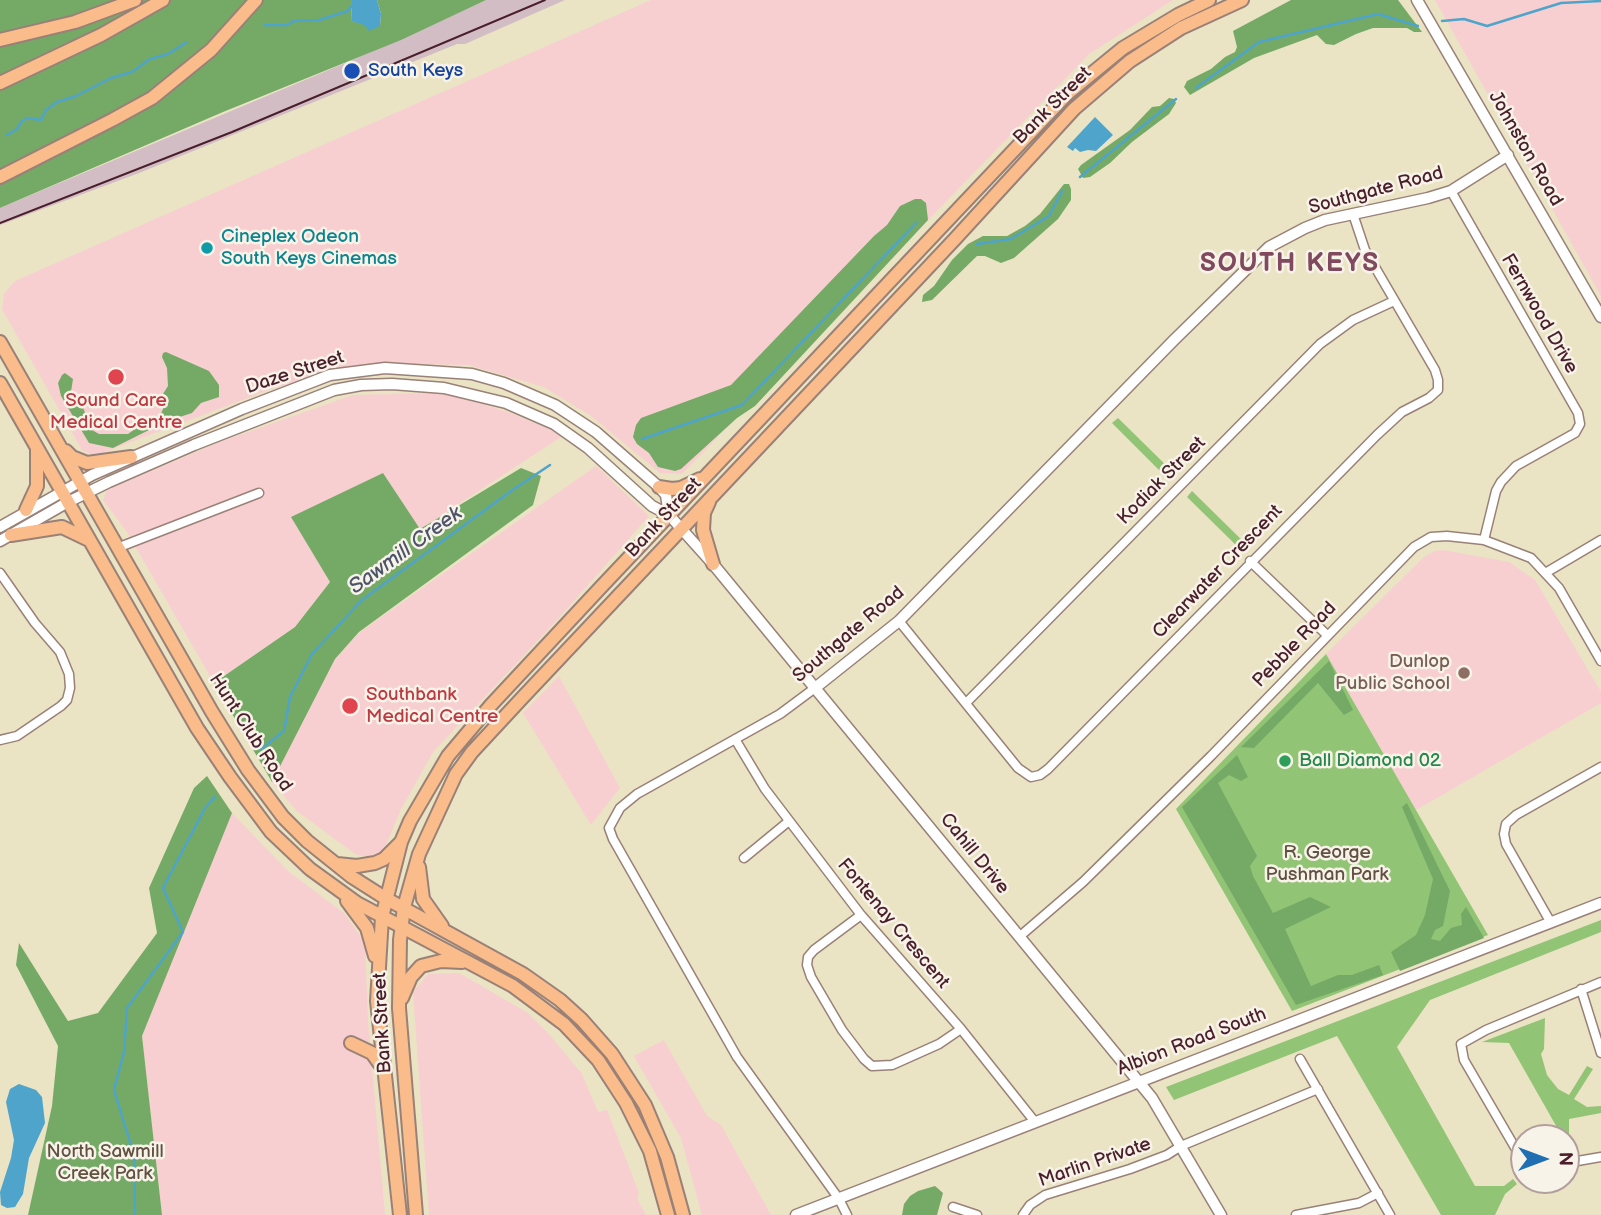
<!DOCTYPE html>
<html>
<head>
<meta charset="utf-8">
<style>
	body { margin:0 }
	#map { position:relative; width:1601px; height:1215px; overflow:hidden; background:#eae3c4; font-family:"Balsamiq Sans",sans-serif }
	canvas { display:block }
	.north { position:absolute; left:1510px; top:1124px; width:70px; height:70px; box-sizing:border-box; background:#f7f3e8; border:2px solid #b29e9c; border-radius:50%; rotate:90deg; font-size:19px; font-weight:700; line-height:28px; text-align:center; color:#4a1f2b }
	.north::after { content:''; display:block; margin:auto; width:24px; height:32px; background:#1f6fb2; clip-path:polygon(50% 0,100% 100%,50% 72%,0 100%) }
</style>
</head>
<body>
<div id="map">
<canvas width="1601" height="1215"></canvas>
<div class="north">N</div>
</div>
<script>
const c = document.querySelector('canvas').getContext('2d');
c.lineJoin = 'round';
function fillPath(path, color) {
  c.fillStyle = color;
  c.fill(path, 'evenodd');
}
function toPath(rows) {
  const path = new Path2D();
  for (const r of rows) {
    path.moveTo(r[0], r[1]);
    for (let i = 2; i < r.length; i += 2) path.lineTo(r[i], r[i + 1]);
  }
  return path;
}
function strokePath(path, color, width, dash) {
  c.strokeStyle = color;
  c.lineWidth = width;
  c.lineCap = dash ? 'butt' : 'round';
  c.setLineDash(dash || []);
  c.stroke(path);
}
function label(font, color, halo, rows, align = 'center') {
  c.font = font + ' "Balsamiq Sans",sans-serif';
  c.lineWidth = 5;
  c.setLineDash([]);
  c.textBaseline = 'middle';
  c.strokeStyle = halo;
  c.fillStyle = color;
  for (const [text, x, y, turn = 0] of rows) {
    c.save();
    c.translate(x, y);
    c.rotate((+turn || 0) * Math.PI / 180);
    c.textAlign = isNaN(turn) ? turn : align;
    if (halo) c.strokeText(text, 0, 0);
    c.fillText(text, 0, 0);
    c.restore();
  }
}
fillPath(toPath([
	[651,0,1173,0,1089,54,682,474,660,473,591,416,544,387,469,365,413,364,336,371,274,388,102,453,90,454,82,450,2,309,4,294,15,281],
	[1435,0,1601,0,1601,296],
	[436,393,471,400,513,414,553,431,561,437,419,530,292,517,330,582,295,627,214,683,127,532,103,500,107,490,220,442,353,395],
	[596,466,649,516,557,620,433,752,401,809,386,845,379,853,368,857,355,854,297,811,272,782,335,659,360,632],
	[1435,551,1443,550,1509,562,1535,580,1601,692,1601,703,1416,810,1326,654,1424,557],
	[559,676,620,788,591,825,523,713],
	[232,813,288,871,345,914,365,943,368,1021,385,1215,162,1215,142,1036,209,858],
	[459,973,528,1013,548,1033,582,1074,598,1112,607,1110,639,1193,637,1199,646,1215,429,1215,413,992,428,974],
	[664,1040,707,1116,721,1125,771,1215,702,1215,681,1138,634,1056]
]), '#f7cfd0');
fillPath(toPath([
	[486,0,565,0,465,44,457,44,139,173,0,225,0,208,343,64]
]), '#d2bdc5');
fillPath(toPath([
	[1118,418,1175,474,1169,480,1112,423],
	[1192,491,1250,548,1244,553,1187,497],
	[1326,654,1488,935,1292,1011,1176,809],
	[1601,920,1601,932,1430,1000,1397,1047,1475,1186,1504,1186,1513,1179,1517,1184,1505,1194,1495,1215,1441,1215,1337,1036,1174,1100,1166,1087],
	[1545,1018,1544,1049,1541,1054,1547,1075,1558,1089,1569,1095,1587,1066,1593,1069,1574,1099,1587,1107,1601,1106,1601,1113,1569,1119,1569,1152,1566,1152,1566,1138,1563,1138,1509,1043,1482,1042]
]), '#92c475');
fillPath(toPath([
	[0,0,351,0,352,21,380,26,381,14,377,0,486,0,401,40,223,112,0,208],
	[1291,0,1398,0,1422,32,1414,32,1407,28,1373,28,1356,34,1334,45,1326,44,1317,35,1254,58,1190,95,1184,87,1187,81,1211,69,1225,57,1235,52,1237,47,1233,31],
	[1169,98,1174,99,1176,103,1169,114,1132,142,1110,163,1090,177,1083,178,1078,169,1081,165,1130,130,1152,107,1160,106],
	[1064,184,1069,184,1071,189,1071,200,1058,219,1014,258,1001,263,985,256,977,256,932,300,922,302,923,295,934,286,952,260,968,244,983,236,1007,236,1025,226,1040,214],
	[915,199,921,199,926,203,928,220,755,406,737,418,681,469,675,471,658,467,649,453,637,444,633,437,636,425,641,418,731,385,874,236,887,225,900,206],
	[166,352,209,371,219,385,219,397,201,403,192,413,167,421,113,448,89,443,61,396,58,383,62,375,65,373,73,379,71,392,82,405,92,430,99,434,128,434,142,424,150,423,160,416,163,409,161,397,168,386,167,368,162,357,163,353],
	[521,468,541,476,533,505,359,632,335,659,272,782,214,683,295,627,330,582,291,517,383,473,420,529],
	[1329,661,1353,710,1344,715,1318,683,1254,748,1241,747],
	[1237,755,1248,777,1241,781,1229,775,1218,783,1257,856,1250,866,1253,876,1273,913,1310,897,1331,907,1285,929,1311,986,1338,975,1352,975,1379,965,1383,975,1296,1005,1182,807],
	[207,776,232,813,142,1036,162,1215,28,1215,52,1106,58,1046,16,965,19,943,68,1021,98,1013,157,933,149,888,194,788],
	[1407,803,1450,891,1443,926,1435,930,1431,939,1440,941,1451,928,1462,925,1461,914,1466,907,1484,938,1400,971,1391,952,1416,935,1425,915,1433,879,1402,807],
	[935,1186,943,1193,937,1215,902,1215,904,1204,910,1196,918,1191]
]), '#75aa66');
fillPath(toPath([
	[351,0,377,0,381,14,380,26,369,31,364,25,352,21],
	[1095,117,1113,135,1096,151,1088,150,1080,152,1075,148,1073,151,1067,147],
	[19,1084,36,1090,42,1097,45,1123,29,1158,23,1194,15,1207,7,1208,1,1205,0,1192,11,1158,14,1140,6,1102,10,1089]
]), '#4ea4ca');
strokePath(toPath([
	[1442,21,1464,19,1487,26,1561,3,1601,1],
	[264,25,287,25,294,21,319,20,348,11,356,0],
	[1196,88,1259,42,1378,14,1418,26],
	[7,135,17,129,22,121,28,118,41,120,46,110,57,102,76,96,111,78,132,72,150,59,168,54,187,42],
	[1080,177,1176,99],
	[977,244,1011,239,1049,216,1062,191],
	[642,439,742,405,916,223],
	[261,749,284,731,290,697,312,654,362,600,511,491,550,465],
	[135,1215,134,1155,114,1090,124,1052,127,1008,183,932,163,888,205,808,215,797]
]), '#4ea4ca', 2.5);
const minor = toPath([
	[1451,191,1578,413,1580,424,1575,433,1516,466,1501,482,1496,491,1484,540],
	[117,548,259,493],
	[1250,561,1327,635],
	[1547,572,1601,540],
	[0,573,35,623,60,652,69,674,70,688,67,700,61,706,17,736,0,740],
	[899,621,1018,768,1031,777,1040,775,1048,769,1377,435,1402,412,1429,398,1438,390,1438,380,1435,370,1365,250,1353,214],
	[815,688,780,714,637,794,620,808,609,828,613,839,737,1057,839,1199,847,1215],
	[967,702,1320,344,1353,320,1394,301],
	[735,739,765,789,861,915,961,1029,1035,1122],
	[744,858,789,821],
	[861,915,814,950,808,957,807,965,811,977,842,1030,864,1059,872,1066,892,1065,939,1044,961,1029],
	[1551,923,1506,844,1504,834,1506,824,1516,815,1601,767],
	[1019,937,1083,882,1211,756,1414,547,1431,537,1447,536,1484,540,1531,558,1559,588,1601,661],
	[1581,989,1601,1053],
	[1300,1059,1390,1215],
	[1524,1163,1464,1060,1461,1044,1486,1030,1601,982],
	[1566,1163,1601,1157],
	[953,1207,977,1215],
	[1023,1215,1030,1205,1045,1195,1130,1169,1167,1155,1181,1146,1318,1089],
	[1296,1215,1359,1203,1378,1193]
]);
const tertiary = toPath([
	[1417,0,1601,317],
	[0,527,92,475,242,409,330,375,385,368,472,374,504,383,555,405,596,432,659,487,666,495,669,515],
	[0,541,68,502,109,482,194,445,334,390,361,385,392,384,444,388,506,403,554,424,588,448,652,506,669,515,713,564,1152,1098,1221,1215],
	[815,688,899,621,1174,340,1269,247,1305,228,1325,220,1428,198,1451,191,1508,155],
	[796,1215,1601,903]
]);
const primary = toPath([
	[0,342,212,712,248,770,283,817,307,841,352,877,385,898,523,974,560,1000,582,1020,612,1054,645,1105,667,1157,683,1215],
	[0,383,197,728,230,777,271,832,310,869,357,903,513,986,564,1024,598,1060,626,1103,650,1151,668,1215],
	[66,451,72,457,87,463,131,457],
	[659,487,672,489,681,488,700,479],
	[709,502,704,513,703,530,713,564],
	[26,510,37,486,37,449],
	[11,535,62,527,87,539],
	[337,864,357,866,375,863,384,859,401,842],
	[419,867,423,899,442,926],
	[347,901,367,928,375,956],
	[402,998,411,977,421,966,441,961,462,962],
	[351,1043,372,1053,382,1067],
	[400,1215,377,1001,382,917,401,842,410,821,448,756,491,705,602,586,1068,93,1123,48,1178,15,1209,0],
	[416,1215,399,1008,400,940,404,907,419,854,456,774,472,752,523,697,954,240,1074,109,1130,61,1181,28,1242,0]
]);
const trunk = toPath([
	[0,40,75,22,135,0],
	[0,83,101,35,163,0],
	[0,177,112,120,152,98,211,50,256,0]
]);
strokePath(minor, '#9a8178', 11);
strokePath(tertiary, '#9a8178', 13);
strokePath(primary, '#9a8178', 16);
strokePath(trunk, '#9a8178', 16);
strokePath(minor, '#fff', 8);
strokePath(tertiary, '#fff', 10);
strokePath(primary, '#fabc8b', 12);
strokePath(trunk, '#fabc8b', 12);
strokePath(toPath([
	[0,223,232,132,545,0]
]), '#4a1f2b', 2);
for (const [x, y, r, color] of [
	[352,71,9,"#1a4fb4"],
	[207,248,7,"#0f9aa8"],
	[116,377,9,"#e0444e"],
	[1464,673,7,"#8d6e63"],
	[350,706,9,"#e0444e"],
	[1285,761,7,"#2e9e5b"]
]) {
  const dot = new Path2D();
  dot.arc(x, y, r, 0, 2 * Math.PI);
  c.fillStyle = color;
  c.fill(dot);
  strokePath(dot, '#f7f3e8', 2.5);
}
label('19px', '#164399', '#f7f3e8', [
	["South Keys",368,71]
], 'left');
label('19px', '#4a1f2b', '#f7f3e8', [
	["Bank Street",1053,106,-45],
	["Johnston Road",1525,149,60],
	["Southgate Road",1376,191,-15],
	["Fernwood Drive",1539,314,60],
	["Daze Street",295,373,-18],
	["Kodiak Street",1162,481,-45],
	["Bank Street",664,518,-47],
	["Clearwater Crescent",1218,572,-46],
	["Southgate Road",849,635,-40],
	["Pebble Road",1295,645,-46],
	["Hunt Club Road",250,733,57],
	["Cahill Drive",974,854,51],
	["Fontenay Crescent",893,924,50],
	["Bank Street",383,1023,-93],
	["Albion Road South",1192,1042,-21],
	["Marlin Private",1095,1163,-19]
]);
label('19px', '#0d838f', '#f7f3e8', [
	["Cineplex Odeon",221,237],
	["South Keys Cinemas",221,259]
], 'left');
label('19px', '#be3a42', '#f7f3e8', [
	["Sound Care",116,401],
	["Medical Centre",116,423],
	["Southbank",366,695,"left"],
	["Medical Centre",366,717,"left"]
]);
label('19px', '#785e54', '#f7f3e8', [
	["Dunlop",1450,662],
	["Public School",1450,684]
], 'right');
label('19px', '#27864d', '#f7f3e8', [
	["Ball Diamond 02",1299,761]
], 'left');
label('19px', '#605141', '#f7f3e8', [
	["R. George",1327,853],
	["Pushman Park",1327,875],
	["North Sawmill",105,1152],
	["Creek Park",105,1174]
]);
label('italic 21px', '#4c546b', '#f7f3e8', [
	["Sawmill Creek",406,551,-36]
]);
c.letterSpacing = '2px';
label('bold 26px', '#80495e', '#f7f3e8', [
	["SOUTH KEYS",1290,264]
]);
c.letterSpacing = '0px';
</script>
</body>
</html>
